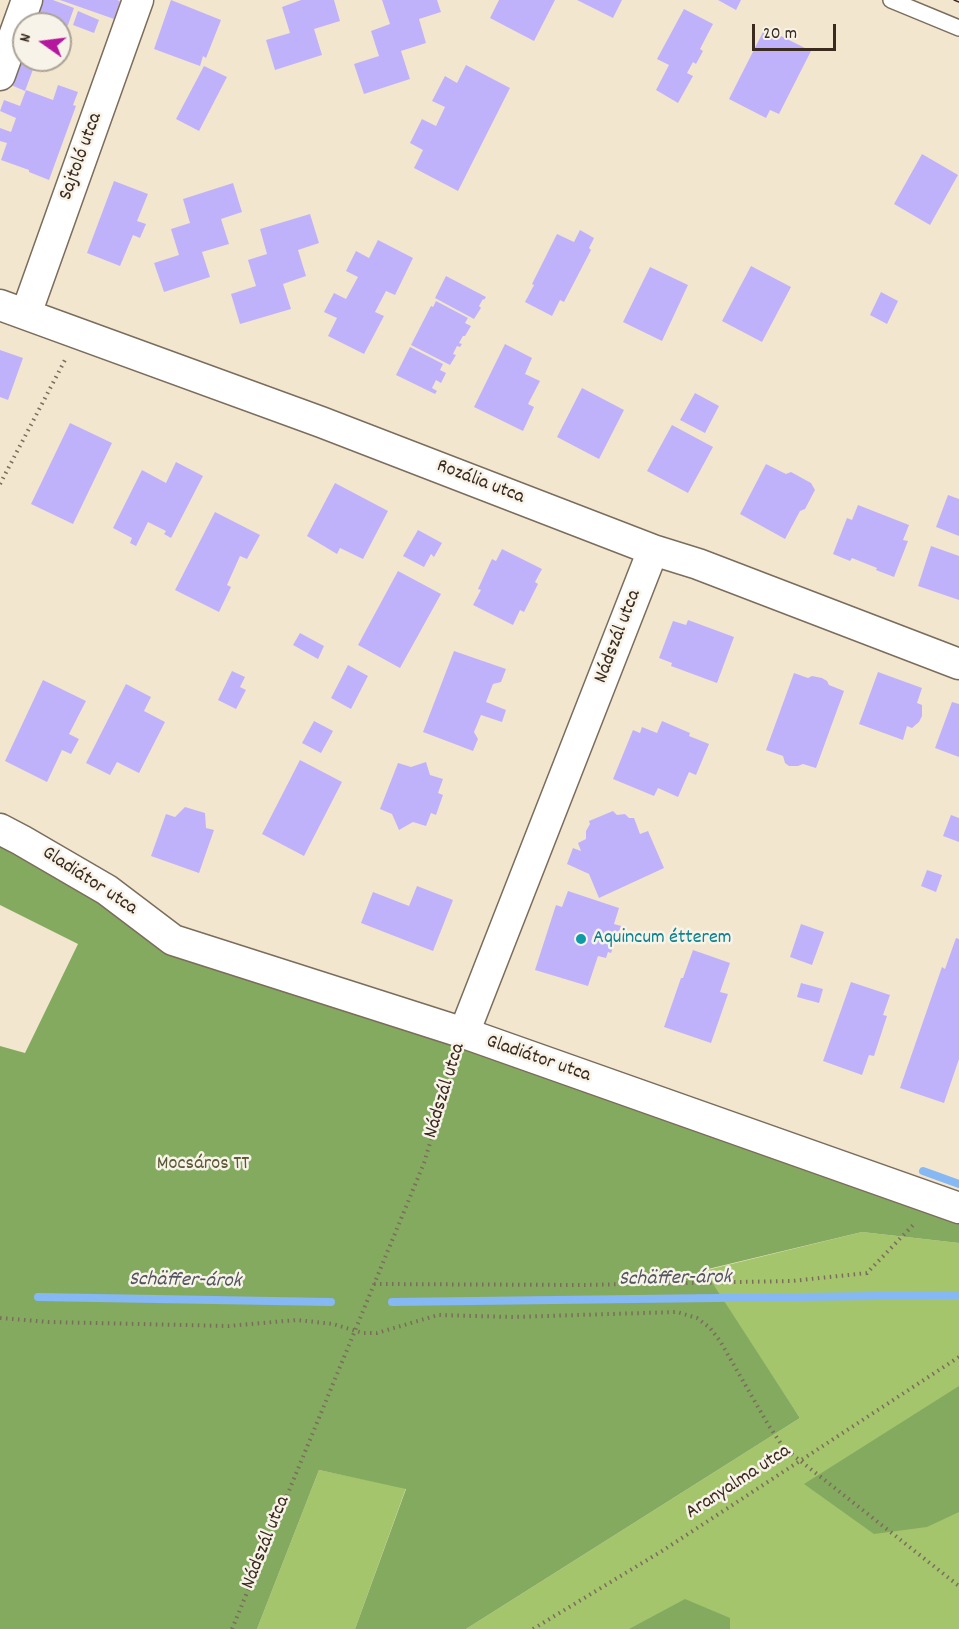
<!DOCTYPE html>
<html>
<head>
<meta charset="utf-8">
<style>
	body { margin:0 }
	#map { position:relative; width:959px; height:1629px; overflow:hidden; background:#f3e6cf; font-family:Dekko,sans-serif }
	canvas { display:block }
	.north { position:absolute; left:12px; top:12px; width:60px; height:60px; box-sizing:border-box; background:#f7f3e8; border:2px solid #aca397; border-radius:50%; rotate:284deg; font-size:16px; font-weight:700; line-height:24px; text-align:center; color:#3b2a1e }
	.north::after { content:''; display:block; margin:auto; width:21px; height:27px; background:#b5179e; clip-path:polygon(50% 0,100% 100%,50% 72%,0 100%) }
	.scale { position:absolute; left:752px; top:24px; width:84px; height:27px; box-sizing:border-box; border:3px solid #3b2a1e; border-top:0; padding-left:8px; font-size:18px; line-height:21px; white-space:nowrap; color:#3b2a1e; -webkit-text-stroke:4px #f7f3e8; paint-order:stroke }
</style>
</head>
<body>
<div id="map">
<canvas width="959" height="1629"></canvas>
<div class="north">N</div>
<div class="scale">20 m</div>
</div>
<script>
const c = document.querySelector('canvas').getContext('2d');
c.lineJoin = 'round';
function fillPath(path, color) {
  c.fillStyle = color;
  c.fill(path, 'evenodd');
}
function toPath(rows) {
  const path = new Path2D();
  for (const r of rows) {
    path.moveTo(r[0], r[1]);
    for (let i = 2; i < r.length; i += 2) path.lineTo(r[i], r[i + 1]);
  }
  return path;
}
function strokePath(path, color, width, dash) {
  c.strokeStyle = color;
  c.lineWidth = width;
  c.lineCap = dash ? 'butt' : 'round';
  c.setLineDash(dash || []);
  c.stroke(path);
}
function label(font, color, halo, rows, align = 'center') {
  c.font = font + ' Dekko,sans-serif';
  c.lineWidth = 5;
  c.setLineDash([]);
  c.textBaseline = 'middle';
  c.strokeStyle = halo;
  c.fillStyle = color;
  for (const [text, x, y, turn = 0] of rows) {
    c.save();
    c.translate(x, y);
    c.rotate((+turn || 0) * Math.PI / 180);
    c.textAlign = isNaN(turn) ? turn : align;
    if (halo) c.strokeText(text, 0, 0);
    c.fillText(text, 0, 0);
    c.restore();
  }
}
fillPath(toPath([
	[862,1232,959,1243,959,1629,466,1629,800,1418,703,1271],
	[319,1470,406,1488,355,1629,257,1629]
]), '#a5c56d');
fillPath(toPath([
	[0,841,173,940,959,1208,959,1243,862,1232,704,1270,800,1418,466,1629,355,1629,406,1489,319,1470,257,1629,0,1629,0,1046,25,1053,78,944,0,905],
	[959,1386,959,1512,927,1527,874,1534,804,1484],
	[685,1599,730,1618,730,1629,629,1629]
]), '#84aa60');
strokePath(toPath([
	[923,1171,959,1184],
	[38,1297,331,1302],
	[392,1302,959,1295]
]), '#86b8f3', 8);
fillPath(toPath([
	[43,0,53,0,74,8,68,25,60,32,60,24,34,24],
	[60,0,117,0,120,1,114,19],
	[171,0,221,20,206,58,203,56,200,66,154,49],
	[301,0,334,0,340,21,314,29,322,55,275,70,266,40,290,33,282,7],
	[382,0,437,0,441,12,419,19,426,43,401,51,410,79,364,94,354,64,379,56,371,31,390,24],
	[499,0,555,0,534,41,490,18],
	[577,0,622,0,613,18],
	[718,0,741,0,736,10],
	[684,9,713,24,700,49,703,51,696,64,693,62,687,73,693,76,678,103,656,90,669,65,657,59],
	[78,11,99,20,94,33,73,25],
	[765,28,811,51,779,114,770,110,766,118,729,99],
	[20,59,35,64,25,91,11,85],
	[466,65,510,88,458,191,414,168,423,150,410,143,422,119,436,126,445,107,432,101,445,76,457,83],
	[204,66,227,77,199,131,176,119],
	[58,85,78,92,73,105,76,106,49,180,29,172,29,170,1,160,7,143,0,141,0,128,11,132,16,118,0,111,4,100,20,106,26,90,53,100],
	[922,154,958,175,930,225,894,204],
	[114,181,148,194,137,221,146,224,140,238,133,235,120,266,87,253],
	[233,183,242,212,221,219,229,244,202,252,210,277,164,292,154,263,179,255,171,229,190,223,183,199],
	[310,214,319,243,298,250,306,276,283,284,291,309,240,324,231,294,256,286,248,260,267,254,260,229],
	[580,230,594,238,589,248,591,250,564,302,560,300,552,316,525,302,534,285,532,284,557,234,574,242],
	[378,240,413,258,395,295,386,291,375,312,384,316,364,354,328,336,337,318,324,312,334,293,346,299,358,277,346,271,356,251,369,258],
	[751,266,791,287,762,342,722,321],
	[650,267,688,285,662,341,623,322],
	[446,276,486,297,484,300,483,299,479,306,481,308,474,319,435,298],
	[881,292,898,301,887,324,870,315],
	[436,301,468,318,465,323,471,326,465,336,463,336,459,343,462,344,460,347,457,346,453,354,456,355,450,365,411,345,431,306,433,307],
	[505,344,532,358,525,374,540,381,528,404,534,407,523,431,474,407],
	[410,347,443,364,440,370,446,373,441,383,436,380,432,388,437,391,435,394,396,375],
	[0,350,23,358,8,400,0,397],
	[582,388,624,410,599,459,557,437],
	[695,393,719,406,705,433,680,420],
	[70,423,112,443,73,524,31,504],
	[672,425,713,447,688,493,647,471],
	[176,462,203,476,171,538,164,534,166,531,148,522,136,546,130,543,132,538,113,528,142,470,166,483],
	[766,464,786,474,791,472,811,483,815,490,805,509,800,511,785,539,740,514],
	[335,483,388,511,363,559,340,548,337,554,307,536],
	[948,495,959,499,959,536,936,527],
	[858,505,909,525,903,540,908,541,894,577,876,570,877,568,852,558,850,561,833,554,847,518,852,520],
	[215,512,260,535,247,559,240,556,227,585,231,587,219,612,175,590],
	[418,530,442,543,434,557,431,554,424,567,403,556],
	[931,546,959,556,959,600,918,586],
	[502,549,542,569,535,582,538,584,524,612,520,610,513,625,473,605,481,590,478,589,492,559,496,561],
	[398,571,441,594,400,668,358,645],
	[688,620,734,637,717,683,671,666,672,663,659,658,673,621,686,625],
	[300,633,324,646,318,659,293,645],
	[454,651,506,669,501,682,493,684,486,702,506,710,502,722,481,715,474,732,478,739,473,751,423,732],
	[348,665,368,676,351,709,331,698],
	[232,671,245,677,240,687,246,690,236,709,218,700],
	[878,672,922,688,917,703,922,705,922,716,919,722,912,728,907,726,903,740,859,724],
	[794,673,808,678,812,676,822,678,827,681,829,685,844,691,816,768,803,764,798,766,789,766,785,763,783,756,766,750],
	[43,680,86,701,69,734,79,739,71,754,62,750,47,782,5,761],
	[126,684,151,697,144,711,165,722,139,773,117,762,110,775,86,763],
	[952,702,959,704,959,757,935,748],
	[314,721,333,731,321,753,302,743],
	[662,721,690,733,689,736,709,744,696,775,689,772,678,797,658,788,654,796,613,779,633,730,640,733,642,727,657,733],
	[300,760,342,782,304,856,262,834],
	[426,762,430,775,443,779,438,793,443,795,436,815,431,813,426,826,413,822,399,830,392,814,380,809,398,763,411,767],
	[185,807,205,813,206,828,214,830,199,873,151,856,166,814,175,817],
	[613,811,617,815,625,814,629,818,634,818,640,834,648,831,664,868,599,898,589,874,567,864,573,848,581,851,578,843,586,839,586,831,590,824,589,821],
	[951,815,959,818,959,842,943,836],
	[927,870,942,875,936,892,921,886],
	[417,886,453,900,433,951,361,923,373,892,409,906],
	[568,891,619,908,614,924,621,926,611,953,608,952,606,958,598,956,588,986,535,970,556,905,562,907],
	[801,924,824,932,812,965,790,957],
	[956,938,959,939,959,1059,944,1103,900,1088,942,967,945,969],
	[693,950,730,963,720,992,728,994,711,1043,664,1027,681,978,683,978],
	[851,982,890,995,883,1015,887,1016,874,1056,869,1055,862,1075,823,1061],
	[801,983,823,989,819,1003,797,997]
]), '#c0b2fa');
const lane = toPath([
	[891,0,959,28]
]);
const street = toPath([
	[0,75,27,0],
	[0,305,321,422,653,550,698,564,959,664],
	[26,314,138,0],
	[0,829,21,840,107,890,173,940,464,1033,959,1208],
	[464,1033,653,550]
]);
strokePath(lane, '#7b6c5c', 18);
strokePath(street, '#7b6c5c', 33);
strokePath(toPath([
	[0,484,66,358],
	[374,1284,581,1285,792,1281,867,1273,915,1223],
	[0,1318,49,1322,228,1326,297,1320,333,1324,363,1333,377,1333,438,1315,513,1317,677,1312,697,1318,710,1328,720,1341,769,1426,784,1448,959,1586],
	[232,1629,424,1163,455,1060],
	[533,1629,662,1551,959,1357]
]), '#7b6c5c', 4, [1.5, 4.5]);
strokePath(lane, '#fff', 15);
strokePath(street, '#fff', 30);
strokePath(toPath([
	[954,0,959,2]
]), '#3b2a1e', 1.5);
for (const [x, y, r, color] of [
	[581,939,6,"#0f9aa8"]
]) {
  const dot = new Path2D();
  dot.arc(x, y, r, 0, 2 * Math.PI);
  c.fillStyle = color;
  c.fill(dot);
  strokePath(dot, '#f7f3e8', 2);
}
label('20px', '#3b2a1e', '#f7f3e8', [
	["Sajtoló utca",82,157,-70],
	["Rozália utca",480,483,21],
	["Nádszál utca",619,637,-69],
	["Gladiátor utca",89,882,33],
	["Gladiátor utca",538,1060,19],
	["Nádszál utca",446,1091,-73],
	["Aranyalma utca",739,1483,-33],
	["Nádszál utca",267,1543,-68]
]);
label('20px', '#0d838f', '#f7f3e8', [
	["Aquincum étterem",593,939]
], 'left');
label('20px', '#5b5836', '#f7f3e8', [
	["Mocsáros TT",203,1165]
]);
label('italic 21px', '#52555e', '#f7f3e8', [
	["Schäffer-árok",675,1280,-1],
	["Schäffer-árok",185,1282,1]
]);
</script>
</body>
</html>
